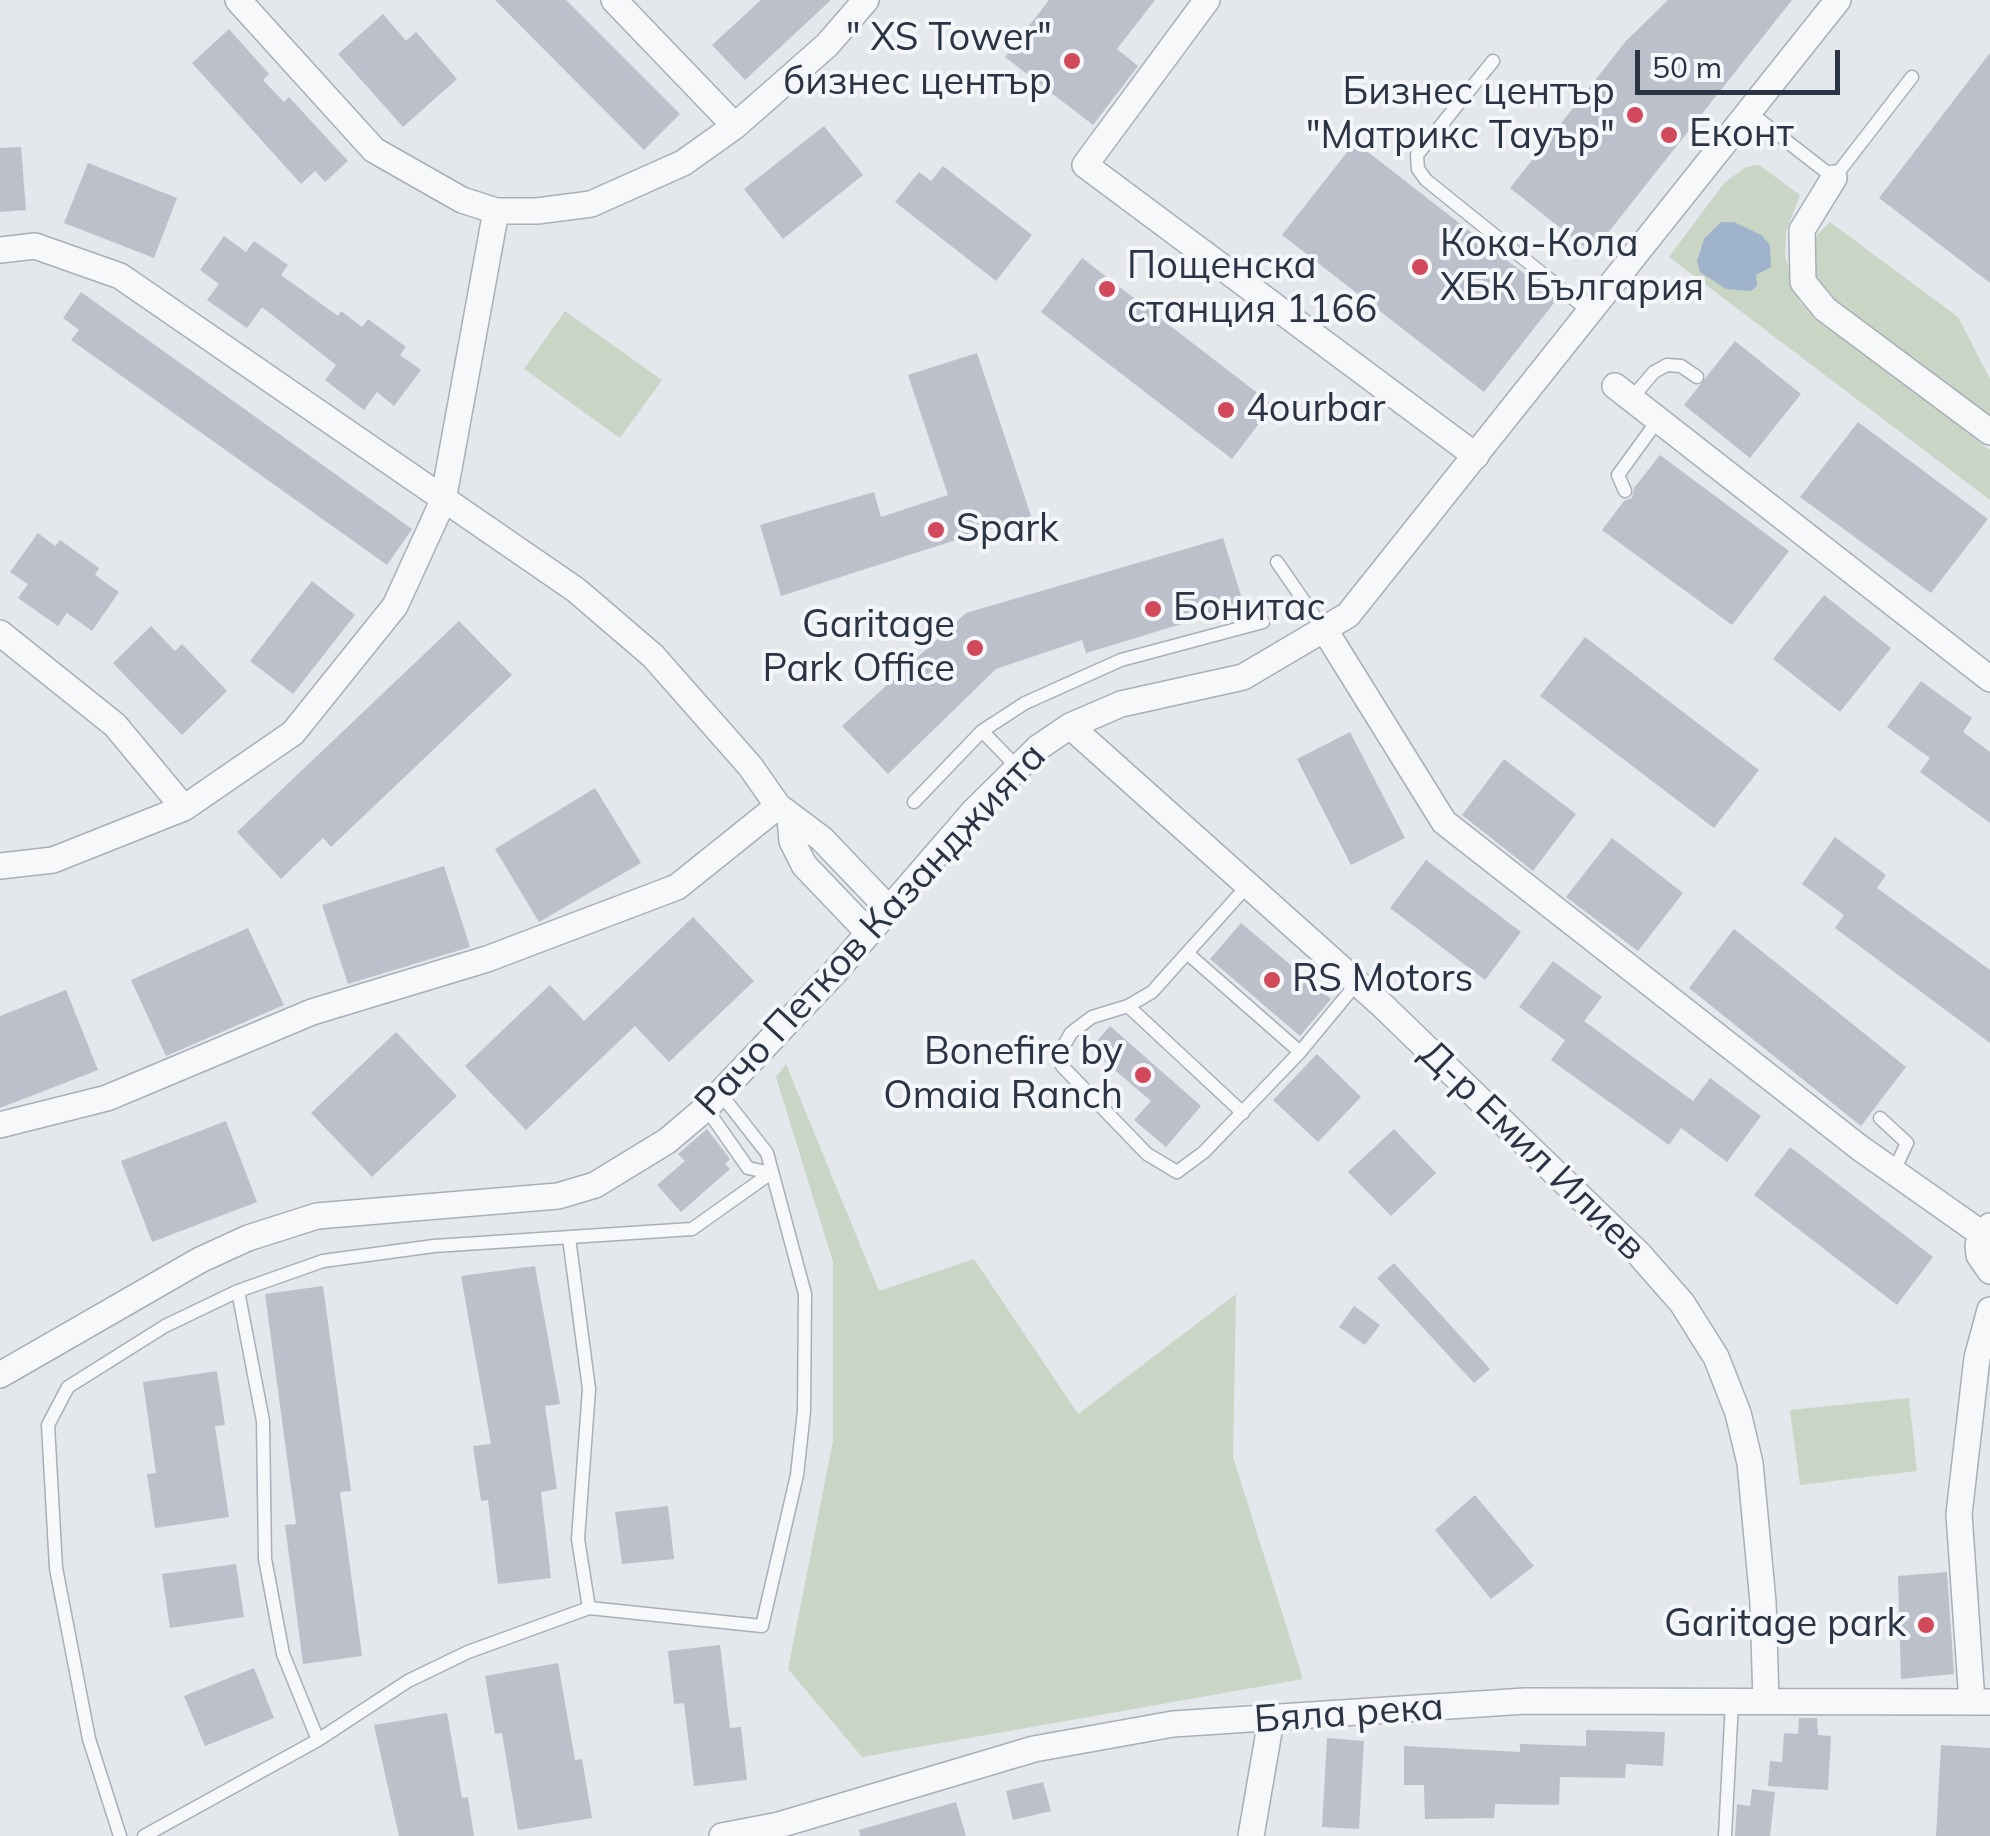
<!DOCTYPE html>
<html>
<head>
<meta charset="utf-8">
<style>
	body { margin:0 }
	#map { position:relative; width:1990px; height:1836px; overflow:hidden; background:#e4e7ec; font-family:Mulish,sans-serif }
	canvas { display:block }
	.scale { position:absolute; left:1635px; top:50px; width:205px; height:45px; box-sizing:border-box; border:5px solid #2b3445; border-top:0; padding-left:12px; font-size:30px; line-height:35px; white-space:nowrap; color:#2b3445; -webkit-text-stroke:8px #f4f6f9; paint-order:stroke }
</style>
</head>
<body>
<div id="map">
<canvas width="1990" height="1836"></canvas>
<div class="scale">50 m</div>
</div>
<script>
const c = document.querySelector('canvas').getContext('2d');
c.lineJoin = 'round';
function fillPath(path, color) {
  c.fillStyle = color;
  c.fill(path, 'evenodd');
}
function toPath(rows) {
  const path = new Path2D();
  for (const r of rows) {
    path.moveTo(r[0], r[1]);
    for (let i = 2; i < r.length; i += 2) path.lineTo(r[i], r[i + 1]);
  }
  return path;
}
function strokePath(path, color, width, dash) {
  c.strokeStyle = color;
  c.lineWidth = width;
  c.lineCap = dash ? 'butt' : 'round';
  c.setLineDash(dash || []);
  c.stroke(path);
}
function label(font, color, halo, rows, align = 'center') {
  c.font = font + ' Mulish,sans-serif';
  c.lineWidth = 8;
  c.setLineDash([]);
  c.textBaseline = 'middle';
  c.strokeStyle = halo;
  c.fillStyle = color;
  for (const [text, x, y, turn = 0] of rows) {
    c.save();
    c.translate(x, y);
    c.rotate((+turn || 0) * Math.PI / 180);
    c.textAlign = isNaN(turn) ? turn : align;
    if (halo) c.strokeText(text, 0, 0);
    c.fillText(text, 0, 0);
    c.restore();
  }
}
fillPath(toPath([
	[1759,165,1800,195,1786,232,1785,256,1800,302,1990,450,1990,500,1669,257,1724,183,1746,167],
	[1830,222,1958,317,1990,379,1990,421,1820,292,1810,242],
	[565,311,662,380,620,438,524,369],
	[786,1064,879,1291,974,1259,1078,1414,1236,1294,1233,1457,1303,1679,862,1757,788,1669,833,1441,833,1262,776,1077],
	[1909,1398,1917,1471,1800,1485,1790,1410]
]), '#c9d6c5');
fillPath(toPath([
	[1721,222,1734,222,1761,235,1770,245,1771,267,1756,275,1757,286,1751,291,1726,289,1700,272,1697,261,1704,239]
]), '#9fb4cc');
fillPath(toPath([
	[495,0,566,0,680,114,644,150],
	[761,0,831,0,745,80,712,45],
	[1049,0,1155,0,1117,49,1138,66,1093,125,1005,57],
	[1668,0,1792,0,1592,253,1510,188,1626,41],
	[383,14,406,41,416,32,457,79,403,127,338,54],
	[229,29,269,74,263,80,284,102,289,97,348,161,325,182,315,171,301,184,192,63],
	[1990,53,1990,283,1879,198],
	[824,126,863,175,783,239,744,189],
	[1355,142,1557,299,1484,392,1282,235],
	[21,147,26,210,0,212,0,148],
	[88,163,177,198,154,258,64,223],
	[943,166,1032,235,996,281,895,202,919,172,931,181],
	[224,236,246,252,254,241,288,265,281,275,338,316,341,311,362,327,368,319,406,347,400,355,421,370,394,406,377,392,364,410,325,380,336,365,262,307,247,328,207,300,219,284,200,270],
	[1082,258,1273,405,1232,459,1041,312],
	[81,292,412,529,387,565,71,340,79,330,63,318],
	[1735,341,1801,394,1750,458,1684,405],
	[977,353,1031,516,781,596,760,525,874,492,881,517,948,495,908,375],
	[1858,422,1988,519,1931,593,1800,497],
	[1660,455,1789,551,1732,625,1602,530,1624,501,1632,498,1634,488],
	[38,533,55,546,60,540,99,568,95,575,119,592,92,631,67,613,58,626,18,598,28,584,10,572],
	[1223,538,1244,605,1086,653,1082,640,996,669,888,774,842,726,966,613],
	[312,581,355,615,293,694,250,661],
	[1824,595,1891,648,1840,712,1773,659],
	[459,621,512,675,331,847,323,838,281,879,237,832],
	[151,626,175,651,182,644,227,691,182,735,113,663],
	[1585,637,1759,770,1714,828,1540,696],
	[1921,681,1972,718,1963,732,1990,752,1990,823,1920,772,1930,758,1887,727],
	[1350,732,1405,838,1351,865,1297,759],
	[1504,759,1576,814,1533,871,1462,815],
	[595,788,641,863,539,922,495,849],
	[1835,837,1886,875,1877,888,1990,970,1990,1043,1835,928,1844,915,1802,884],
	[1612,838,1683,893,1638,951,1566,897],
	[1426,860,1521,932,1485,980,1390,908],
	[444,866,470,947,348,984,322,905],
	[693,917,754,981,669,1062,635,1026,526,1130,465,1066,550,985,584,1021],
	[1241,923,1331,999,1300,1036,1210,959],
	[248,928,284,1005,166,1056,131,980],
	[1734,929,1906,1067,1861,1126,1689,988],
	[1553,961,1602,997,1584,1021,1693,1101,1710,1078,1761,1116,1727,1162,1681,1128,1669,1145,1551,1060,1565,1040,1519,1007],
	[66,990,98,1070,0,1108,0,1016],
	[1110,1026,1201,1106,1166,1147,1134,1120,1151,1101,1090,1049],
	[396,1032,457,1096,372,1177,311,1113],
	[1317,1054,1361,1097,1318,1142,1273,1100],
	[226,1121,257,1202,152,1242,121,1161],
	[707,1129,730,1159,725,1164,730,1169,681,1212,657,1185,685,1161,678,1154],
	[1394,1129,1436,1173,1391,1216,1348,1172],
	[1790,1147,1933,1257,1897,1305,1754,1195],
	[1394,1263,1490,1369,1474,1383,1377,1278],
	[535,1266,560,1404,545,1406,557,1489,541,1492,551,1578,498,1584,488,1500,481,1501,473,1446,491,1444,461,1276],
	[323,1286,351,1491,340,1492,362,1656,303,1664,285,1525,296,1524,265,1294],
	[1354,1306,1380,1325,1365,1345,1339,1327],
	[217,1371,225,1425,215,1426,229,1517,155,1528,147,1474,156,1473,143,1382],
	[1475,1495,1534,1566,1491,1599,1435,1530],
	[668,1506,674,1559,622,1564,615,1512],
	[236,1564,244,1617,170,1628,162,1574],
	[1947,1572,1954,1674,1901,1679,1898,1576],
	[720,1645,730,1728,741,1727,747,1780,694,1786,684,1703,674,1704,668,1651],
	[558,1663,575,1760,582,1759,592,1818,518,1830,502,1733,495,1734,485,1676],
	[254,1668,274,1718,205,1746,184,1696],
	[447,1713,462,1798,468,1797,474,1836,399,1836,374,1725],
	[1799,1718,1817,1718,1818,1735,1831,1736,1828,1790,1768,1786,1770,1761,1782,1762,1784,1733,1798,1734],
	[1586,1730,1665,1732,1663,1766,1626,1764,1625,1778,1560,1777,1559,1805,1495,1804,1494,1818,1425,1819,1424,1785,1404,1785,1404,1746,1520,1752,1520,1744,1586,1746],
	[1327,1738,1364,1741,1359,1829,1322,1827],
	[1941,1745,1990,1748,1990,1836,1936,1836],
	[1043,1782,1051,1811,1013,1820,1006,1791],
	[1752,1789,1775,1792,1770,1836,1735,1836,1737,1804,1750,1806],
	[956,1802,966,1836,860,1836,859,1830]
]), '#bbc0ca');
const lane = toPath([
	[1493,61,1417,155,1418,169,1426,180,1590,312],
	[1748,111,1834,178,1912,77],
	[1631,399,1654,372,1667,365,1681,366,1697,377],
	[1625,491,1618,475,1658,420],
	[1277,562,1324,630],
	[982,731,1017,767],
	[914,802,982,731,1025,703,1121,660,1263,622],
	[1187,953,1300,1052,1204,1152,1177,1172,1147,1154,1062,1066,1058,1056,1071,1033,1092,1017,1128,1006,1152,992,1187,953,1248,885],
	[1128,1006,1243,1113],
	[1300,1052,1357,983],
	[706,1108,748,1168,771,1173],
	[1880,1118,1907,1143,1893,1173],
	[569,1238,589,1389,578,1539,589,1608],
	[238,1291,263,1421,265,1559,283,1654,318,1740],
	[120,1836,89,1739,56,1568,48,1425,68,1387,165,1326,238,1291,323,1261,434,1246,692,1229,771,1173],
	[144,1836,318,1740,408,1681,468,1652,589,1608,762,1626,797,1475,804,1411,805,1294,767,1153,720,1093],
	[1725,1836,1732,1702]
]);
const street = toPath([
	[238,0,374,150,462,200,496,211,537,211,591,204,683,163,735,126,827,45,866,0],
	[614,0,735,126],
	[1207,0,1085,165,1476,456],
	[1834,178,1802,230,1803,282,1825,309,1990,432],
	[0,250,35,246,120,276,576,590,653,656,750,766,778,806,822,839,888,908],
	[1615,386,1990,679],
	[1326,632,1444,822,1860,1148,1982,1234],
	[0,633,115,725,184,808],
	[1070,726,1382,1005,1639,1254,1682,1303,1716,1357,1738,1413,1750,1463,1763,1602,1766,1701],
	[790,818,792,841,804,865,868,932],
	[0,866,53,860,184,808,293,733,395,606,443,501,496,211],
	[0,1125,107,1098,312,1012,487,959,677,887,778,806],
	[1990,1226,1978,1245,1979,1255,1990,1271],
	[0,1375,200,1260,248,1238,317,1216,558,1196,595,1185,667,1141,706,1108,834,973,974,811,1039,747,1070,726,1121,704,1243,677,1348,615,1838,0],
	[1972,1702,1959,1514,1977,1358,1990,1310],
	[722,1836,779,1825,1034,1749,1173,1724,1525,1701,1990,1702],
	[1251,1836,1271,1720]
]);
strokePath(lane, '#a9aeb7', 15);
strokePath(street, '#a9aeb7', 28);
strokePath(lane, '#f7f8fa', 12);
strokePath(street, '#f7f8fa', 25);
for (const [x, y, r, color] of [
	[1072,61,10,"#d1495b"],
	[1635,115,10,"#d1495b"],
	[1669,135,10,"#d1495b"],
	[1420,267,10,"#d1495b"],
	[1107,289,10,"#d1495b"],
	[1226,410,10,"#d1495b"],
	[936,530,10,"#d1495b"],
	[1153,609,10,"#d1495b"],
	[975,648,10,"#d1495b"],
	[1272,980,10,"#d1495b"],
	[1143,1075,10,"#d1495b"],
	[1926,1625,10,"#d1495b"]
]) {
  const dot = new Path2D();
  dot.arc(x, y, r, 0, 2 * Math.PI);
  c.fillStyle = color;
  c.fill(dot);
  strokePath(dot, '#f4f6f9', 4);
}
label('38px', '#2b3445', '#f4f6f9', [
	["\" XS Tower\"",1052,39,"right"],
	["бизнес център",1052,83,"right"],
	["Бизнес център",1615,93,"right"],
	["\"Матрикс Тауър\"",1615,137,"right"],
	["Еконт",1689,135],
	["Кока-Кола",1440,245],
	["ХБК България",1440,289],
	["Пощенска",1127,267],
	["станция 1166",1127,311],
	["4ourbar",1246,410],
	["Spark",956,530],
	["Бонитас",1173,609],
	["Garitage",955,626,"right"],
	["Park Office",955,670,"right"],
	["RS Motors",1292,980],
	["Bonefire by",1123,1053,"right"],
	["Omaia Ranch",1123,1097,"right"],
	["Garitage park",1906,1625,"right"]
], 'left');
label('38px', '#2b3445', '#f4f6f9', [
	["Рачо Петков Казанджията",871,930,-47],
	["Д-р Емил Илиев",1532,1151,44],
	["Бяла река",1349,1714,-4]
]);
</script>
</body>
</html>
